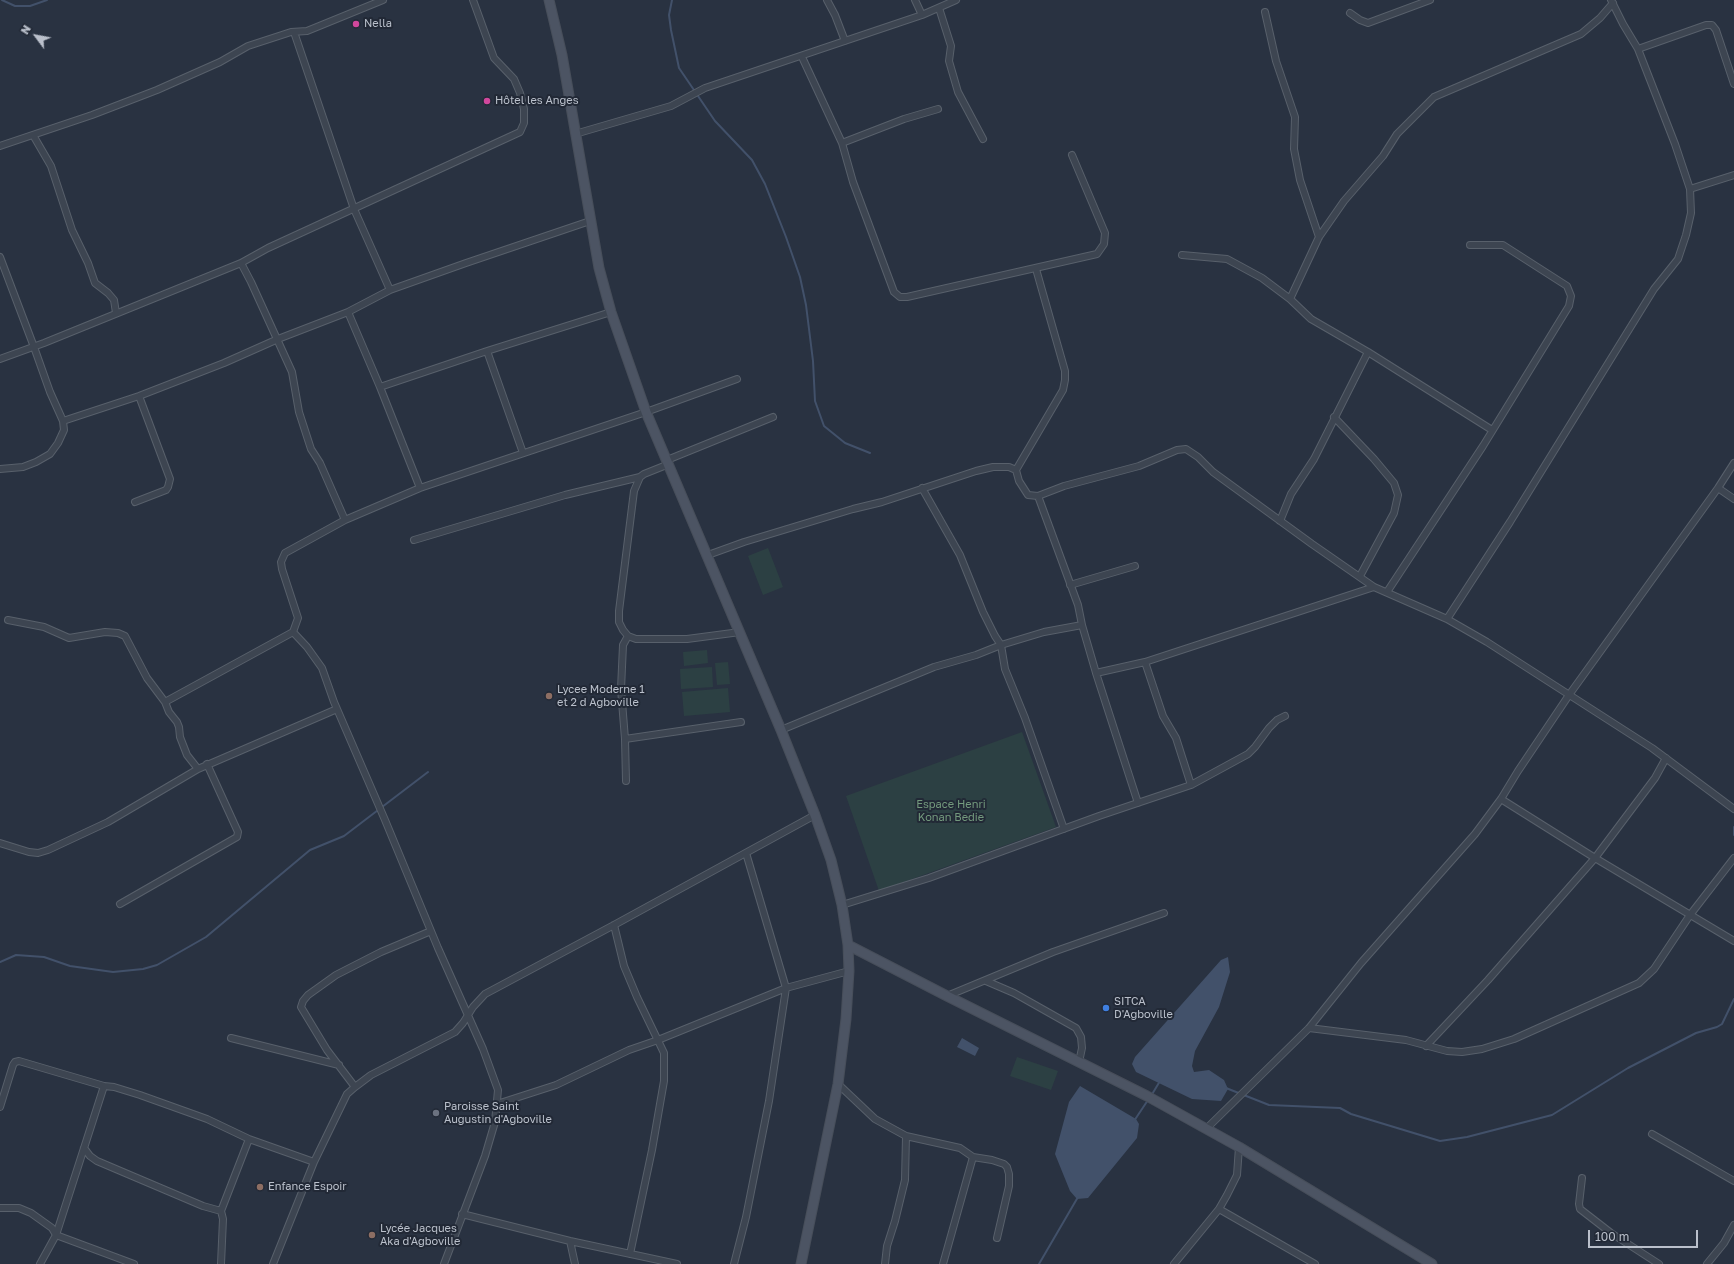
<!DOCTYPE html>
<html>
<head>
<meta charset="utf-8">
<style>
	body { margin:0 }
	#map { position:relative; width:1734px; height:1264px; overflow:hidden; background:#293241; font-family:"Golos Text",sans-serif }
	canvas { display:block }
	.north { position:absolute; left:16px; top:16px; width:40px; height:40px; -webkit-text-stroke:3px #222936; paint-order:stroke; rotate:302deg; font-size:11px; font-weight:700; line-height:16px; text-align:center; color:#bac0cb }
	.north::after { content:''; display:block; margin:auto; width:14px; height:18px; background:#bac0cb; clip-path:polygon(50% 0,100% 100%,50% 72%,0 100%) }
	.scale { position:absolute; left:1588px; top:1230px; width:110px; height:18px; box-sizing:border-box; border:2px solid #bac0cb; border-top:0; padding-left:5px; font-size:12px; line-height:14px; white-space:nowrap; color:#bac0cb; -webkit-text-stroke:3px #222936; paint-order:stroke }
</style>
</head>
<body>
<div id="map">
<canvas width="1734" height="1264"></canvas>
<div class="north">N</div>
<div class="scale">100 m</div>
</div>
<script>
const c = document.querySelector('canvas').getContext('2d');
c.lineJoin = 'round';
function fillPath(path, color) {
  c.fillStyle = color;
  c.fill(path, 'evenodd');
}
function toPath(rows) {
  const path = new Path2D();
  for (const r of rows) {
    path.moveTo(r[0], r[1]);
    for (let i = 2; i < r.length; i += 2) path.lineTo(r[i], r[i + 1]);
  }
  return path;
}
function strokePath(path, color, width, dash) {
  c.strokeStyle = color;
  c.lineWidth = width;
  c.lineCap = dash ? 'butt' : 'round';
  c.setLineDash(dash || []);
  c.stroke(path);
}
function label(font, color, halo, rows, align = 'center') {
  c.font = font + ' "Golos Text",sans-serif';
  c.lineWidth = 4;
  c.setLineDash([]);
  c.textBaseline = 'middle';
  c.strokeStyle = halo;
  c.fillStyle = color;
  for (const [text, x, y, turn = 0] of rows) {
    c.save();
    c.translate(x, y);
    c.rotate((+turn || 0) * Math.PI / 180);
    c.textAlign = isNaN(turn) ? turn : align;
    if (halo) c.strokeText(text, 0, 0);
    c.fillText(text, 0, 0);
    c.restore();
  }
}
fillPath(toPath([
	[768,548,783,587,763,595,748,556],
	[707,650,708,663,684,666,683,652],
	[728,662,730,684,717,685,715,663],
	[712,667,713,687,681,689,680,669],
	[728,688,730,712,684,716,682,692],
	[1022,732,1056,827,879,891,846,796],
	[1017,1057,1058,1071,1051,1090,1010,1076]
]), '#2c4043');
fillPath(toPath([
	[1228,957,1230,972,1219,1007,1195,1051,1192,1066,1194,1072,1209,1070,1224,1080,1228,1089,1221,1101,1192,1099,1136,1072,1132,1064,1135,1057,1221,960],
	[962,1038,979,1048,975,1056,957,1047],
	[1080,1086,1136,1119,1139,1124,1137,1138,1088,1198,1077,1199,1070,1191,1055,1154,1069,1102]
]), '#42516a');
strokePath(toPath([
	[2,0,15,6,30,6,47,0],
	[672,0,669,15,671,30,679,68,715,121,752,160,765,184,786,237,800,277,806,305,813,361,815,401,824,426,845,443,870,453],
	[1734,827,1734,835],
	[0,962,16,955,44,957,70,966,113,972,143,969,157,965,206,937,310,850,344,836,428,772],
	[1226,1088,1269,1105,1340,1108,1351,1114,1440,1141,1467,1137,1552,1115,1628,1068,1696,1033,1717,1027,1722,1024,1734,999],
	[1151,1096,1160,1081],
	[1134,1121,1148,1100],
	[1039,1264,1078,1197]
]), '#42516a', 2);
const street = toPath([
	[827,0,835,15,845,41],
	[915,0,922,15],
	[939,8,951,46,949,61,958,92,983,139],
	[1265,12,1276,61,1295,117,1294,149,1300,180,1319,237],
	[1350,13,1360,20,1368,23,1430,0],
	[294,32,354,209,390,290],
	[1638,49,1706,25,1712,25,1716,30,1734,84],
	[802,57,842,143,853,182,894,292,900,297,907,297,1097,254,1104,244,1105,233,1072,155],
	[575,134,671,106,705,88,922,15,956,0],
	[33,135,51,166,72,230,88,263,95,283,108,293,114,300,116,313],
	[842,143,904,119,938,109],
	[0,146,92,115,157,90,220,62,248,46,291,32,307,31,383,0],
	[1690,189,1734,175],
	[1182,255,1227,259,1262,278,1290,299,1311,319,1368,352,1492,430],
	[0,257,34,347,50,392,63,421],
	[241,263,268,248,520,132,524,123,524,109,520,93,514,79,494,58,473,0],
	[1290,299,1319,237,1344,201,1383,156,1397,134,1434,97,1581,34,1600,18,1613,3],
	[348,312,380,387],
	[487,351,523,453],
	[0,359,44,343,241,263,251,282,292,372,299,412,311,449,320,463,345,520],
	[1334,417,1374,459,1394,483,1398,495,1394,513,1360,576],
	[667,460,773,417],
	[669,464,644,474,640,477,634,491,619,611,619,622,623,630,628,636,636,639,687,639,740,632],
	[0,469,23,467,36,462,50,454,58,443,64,430,63,421,139,396,224,363,278,339,348,312,390,290,466,263,590,221],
	[1016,470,1063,390,1065,380,1065,371,1036,269],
	[420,488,380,387,487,351,611,312],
	[922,488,960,555,983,612,995,636,1001,645,1044,632,1082,625],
	[1718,488,1734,499],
	[1038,496,1078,605,1082,625,1096,673,1138,803],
	[135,502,166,490,168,487,170,479,139,396],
	[1280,521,1291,494,1314,459,1368,352],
	[414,540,565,495,640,477],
	[708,555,744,542,853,509,882,502,976,471,993,467,1009,467,1016,470,1019,481,1028,495,1038,496,1064,486,1139,466,1177,450,1186,449,1198,457,1213,472,1312,544,1374,587,1447,619,1487,642,1652,748,1734,809],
	[1070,585,1135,566],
	[1387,592,1483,446,1569,306,1571,296,1567,286,1503,245,1470,245],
	[1447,619,1510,522,1654,289,1678,259,1686,235,1691,213,1690,189,1675,144,1638,49,1623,24,1611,0],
	[293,632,307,647,322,668,334,702,385,820,438,948,483,1049,498,1090,495,1122,485,1156,444,1264],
	[1145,662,1163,716,1176,738,1191,785],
	[1096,673,1145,662,1374,587],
	[165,702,293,632,298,618,282,569,281,562,285,553,345,520,420,488,646,412,737,379],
	[781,730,934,667,976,655,1001,645,1005,669,1025,718,1064,829],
	[625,739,741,722],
	[198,769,337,709],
	[626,781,625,739,621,689,623,645,628,636],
	[1501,799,1595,858,1734,941],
	[0,843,29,852,38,853,48,850,108,822,198,769,187,755,180,737,179,727,177,722,169,712,165,702,147,678,125,636,118,633,105,632,69,638,44,627,8,620],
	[120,904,237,837,238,832,207,764],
	[842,905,929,878,1099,816,1191,785,1248,754,1255,747,1269,728,1277,720,1285,716],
	[614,925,624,966,637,997,664,1053,664,1081,652,1150,630,1254],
	[986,981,1014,993,1076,1028,1081,1037,1082,1048,1079,1062],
	[947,996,1053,952,1164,913],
	[1309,1028,1406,1040,1447,1051,1462,1052,1482,1049,1514,1039,1639,983,1654,969,1690,915,1734,858],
	[231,1038,339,1065],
	[1426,1046,1488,980,1595,858,1655,778,1666,758],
	[838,1084,875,1119,906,1136,960,1148,973,1157,943,1264],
	[355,1087,327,1050,301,1007,303,1001,308,995,336,975,381,952,431,931],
	[497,1104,556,1085,629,1050,658,1040,786,988,849,971],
	[0,1107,13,1065,15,1062,19,1061,104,1086],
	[1206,1129,1309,1028,1361,963,1475,834,1501,799,1518,771,1569,695,1718,488,1734,463],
	[1652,1134,1734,1181],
	[84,1148,90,1156,97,1161,203,1206,221,1211],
	[973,1157,992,1160,1004,1164,1007,1167,1009,1174,1009,1186,997,1238],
	[1582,1178,1579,1204,1580,1209,1611,1233,1659,1264],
	[0,1208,19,1208,31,1213,52,1228,56,1235,134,1264],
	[1219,1209,1315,1264],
	[462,1214,570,1241,677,1264],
	[570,1241,575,1264],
	[40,1264,56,1235,104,1086,114,1087,140,1095,207,1119,249,1139,314,1162],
	[221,1264,223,1219,221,1211,249,1139],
	[273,1264,314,1162,347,1094,355,1087,371,1075,455,1032,463,1023,473,1007,485,994,614,925,815,815],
	[734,1264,746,1217,769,1101,786,988,746,853],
	[885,1264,887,1246,895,1221,905,1180,906,1136],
	[1174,1264,1219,1209,1227,1195,1237,1175,1239,1147],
	[1707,1264,1724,1243,1734,1225]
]);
const secondary = toPath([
	[549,0,562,55,599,268,611,312,646,412,781,730,815,815,831,860,842,905,848,945,849,971,846,1019,838,1084,801,1264],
	[848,945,947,996,1147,1096,1239,1147,1432,1264]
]);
strokePath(street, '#58606b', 8);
strokePath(secondary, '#474e5a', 11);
strokePath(street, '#3d4551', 6);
strokePath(secondary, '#4c5463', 9);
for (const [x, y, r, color] of [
	[356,24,4,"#d1479c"],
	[487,101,4,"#d1479c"],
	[549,696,4,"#8d6e63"],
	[1106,1008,4,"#3f7fe0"],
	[436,1113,4,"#6b7280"],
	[260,1187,4,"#8d6e63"],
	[372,1235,4,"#8d6e63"]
]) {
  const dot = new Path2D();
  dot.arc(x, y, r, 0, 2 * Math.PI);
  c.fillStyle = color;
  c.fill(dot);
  strokePath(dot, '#222936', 1.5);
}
label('11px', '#bac0cb', '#222936', [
	["Nella",364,24],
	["Hôtel les Anges",495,101],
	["Lycee Moderne 1",557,690],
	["et 2 d Agboville",557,703],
	["SITCA",1114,1002],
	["D'Agboville",1114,1015],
	["Paroisse Saint",444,1107],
	["Augustin d'Agboville",444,1120],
	["Enfance Espoir",268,1187],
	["Lycée Jacques",380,1229],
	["Aka d'Agboville",380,1242]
], 'left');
label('11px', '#73997d', '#222936', [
	["Espace Henri",951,805],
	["Konan Bedie",951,818]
]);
</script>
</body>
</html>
